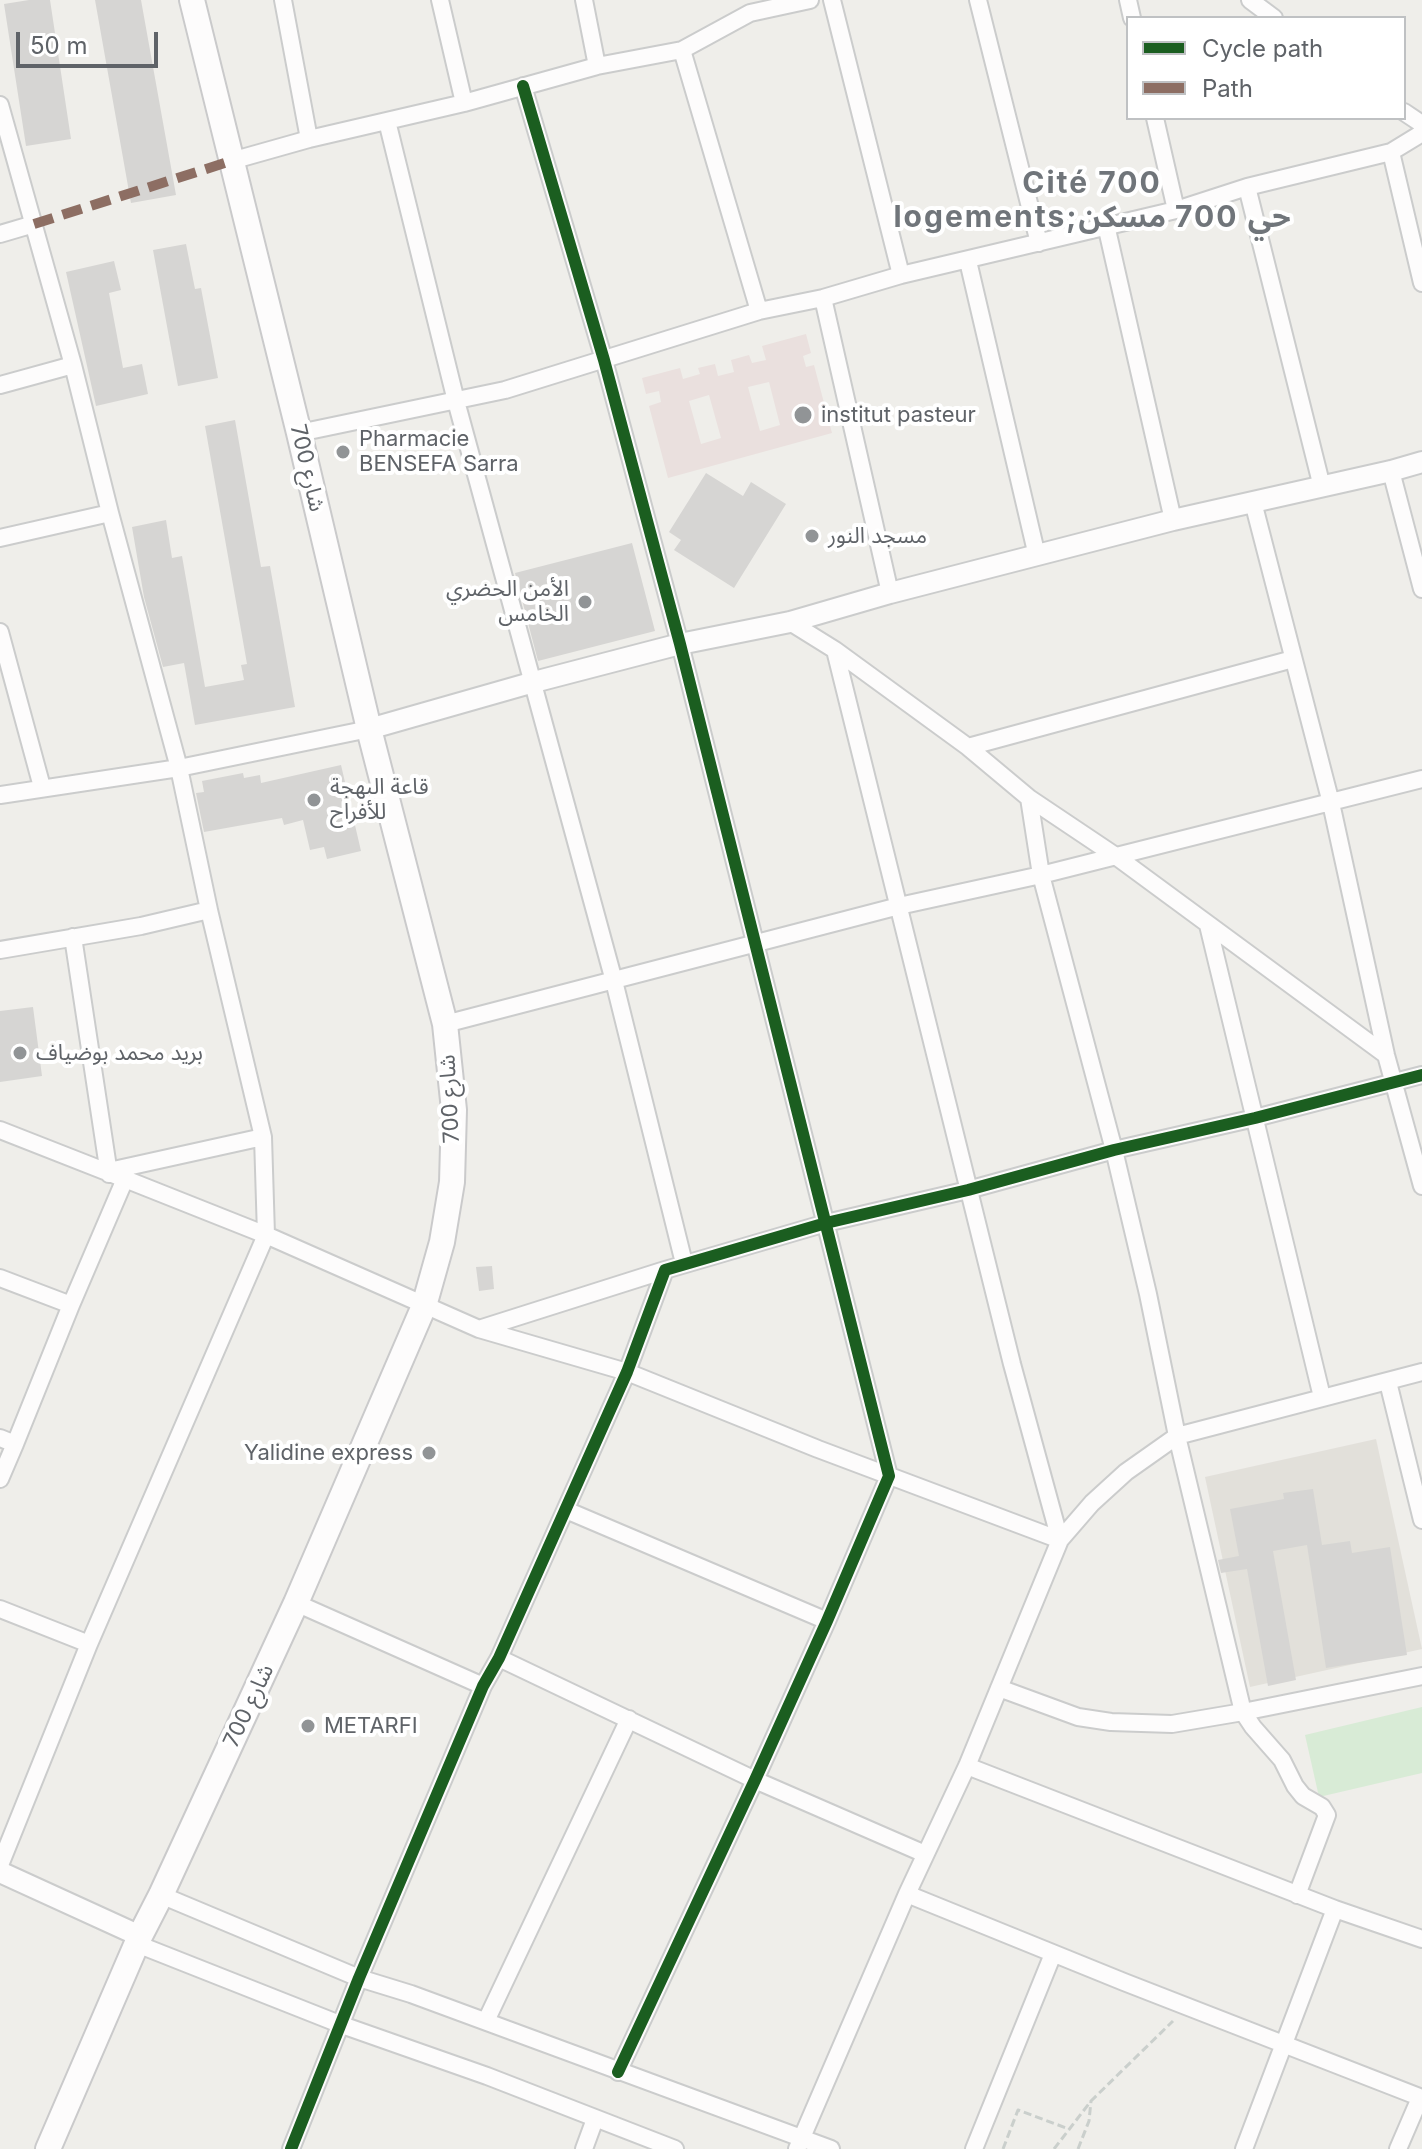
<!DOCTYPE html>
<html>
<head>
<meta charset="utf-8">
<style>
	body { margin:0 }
	#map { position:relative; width:1422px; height:2149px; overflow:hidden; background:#efeeea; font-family:Inter,sans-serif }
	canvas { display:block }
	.legend { position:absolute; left:1126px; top:16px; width:280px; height:104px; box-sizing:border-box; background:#fff; border:2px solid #bfc1c3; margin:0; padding:10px 14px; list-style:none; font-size:24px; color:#5f6368 }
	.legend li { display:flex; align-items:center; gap:16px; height:40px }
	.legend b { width:40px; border:2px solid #bfc1c3 }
	.scale { position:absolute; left:16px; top:32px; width:142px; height:36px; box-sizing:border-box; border:4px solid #5f6368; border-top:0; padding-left:10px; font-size:24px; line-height:28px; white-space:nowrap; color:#5f6368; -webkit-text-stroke:6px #fff; paint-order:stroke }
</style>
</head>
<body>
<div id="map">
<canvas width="1422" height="2149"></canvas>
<ul class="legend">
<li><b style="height:10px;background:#1b5e20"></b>Cycle path</li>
<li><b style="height:10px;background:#8d6e63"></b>Path</li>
</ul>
<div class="scale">50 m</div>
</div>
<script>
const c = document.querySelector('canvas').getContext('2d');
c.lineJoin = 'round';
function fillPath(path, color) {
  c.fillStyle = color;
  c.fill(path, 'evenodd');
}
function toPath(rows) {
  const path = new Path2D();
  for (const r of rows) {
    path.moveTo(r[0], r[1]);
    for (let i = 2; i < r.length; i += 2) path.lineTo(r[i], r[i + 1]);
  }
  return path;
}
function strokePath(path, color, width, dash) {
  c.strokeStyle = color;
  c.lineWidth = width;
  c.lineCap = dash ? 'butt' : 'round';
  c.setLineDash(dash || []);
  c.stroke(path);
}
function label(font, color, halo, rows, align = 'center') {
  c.font = font + ' Inter,"Noto Sans Arabic",sans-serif';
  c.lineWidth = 8;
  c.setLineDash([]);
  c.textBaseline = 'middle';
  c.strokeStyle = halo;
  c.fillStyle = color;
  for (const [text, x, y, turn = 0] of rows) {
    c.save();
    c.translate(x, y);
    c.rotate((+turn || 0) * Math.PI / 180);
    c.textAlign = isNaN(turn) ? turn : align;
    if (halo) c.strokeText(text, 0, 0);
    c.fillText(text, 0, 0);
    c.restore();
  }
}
fillPath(toPath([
	[1376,1439,1422,1649,1250,1687,1205,1477]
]), '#e2e0da');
fillPath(toPath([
	[806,334,811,353,803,356,806,367,814,365,832,433,668,478,649,406,661,402,659,391,646,394,642,378,680,368,683,379,700,374,698,368,715,364,718,376,734,372,731,360,749,355,752,363,766,360,762,346],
	[769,382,780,425,760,431,748,387],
	[709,395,721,438,701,444,689,401]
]), '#eae0de');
fillPath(toPath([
	[1422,1707,1422,1773,1319,1797,1305,1735]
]), '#d8ebd6');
fillPath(toPath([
	[29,0,50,0,71,139,26,146,4,4],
	[95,0,141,0,176,195,131,203],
	[186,244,195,289,201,288,218,378,178,386,153,250],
	[114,261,121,290,109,293,123,368,142,364,148,394,96,406,66,272],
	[235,420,261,567,270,566,295,707,195,725,184,663,163,667,144,597,132,527,166,520,172,558,182,556,205,687,244,680,241,665,247,664,205,426],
	[706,473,743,496,751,482,786,504,734,588,674,550,681,540,669,532],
	[632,543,655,631,538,661,515,573],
	[341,765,361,851,327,859,324,847,310,850,303,820,284,825,282,818,204,832,196,793,204,792,202,781,243,773,244,778,260,775,261,783],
	[33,1007,42,1076,0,1082,0,1011],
	[492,1266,494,1289,479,1291,476,1267],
	[1313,1489,1322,1545,1350,1541,1352,1553,1390,1547,1407,1655,1326,1668,1307,1545,1273,1551,1296,1680,1268,1686,1247,1569,1221,1573,1218,1560,1239,1556,1230,1509,1284,1499,1283,1493]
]), '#d6d5d3');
const minor = toPath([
	[283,0,309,139],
	[440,0,464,103],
	[584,0,597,66],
	[832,0,901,275],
	[978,0,1039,243],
	[1128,0,1132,18],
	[1250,0,1274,18],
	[682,50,759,311],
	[523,86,604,360,680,644,889,1476,827,1621,755,1780,618,2072],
	[0,105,73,365,110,513,179,768,0,795],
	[1404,112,1422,124],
	[1155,118,1176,210],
	[387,121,456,401,614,981,684,1263],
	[1391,152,1422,283],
	[231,161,309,139,464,103,597,66,682,50,750,13,810,0],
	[1247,187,1322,487],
	[1106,225,1173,520],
	[0,234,34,224],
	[968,261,1037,556],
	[823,298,890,593],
	[0,385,73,365],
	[299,433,505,390,759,311,823,298,901,275,1176,210,1247,187,1391,152,1422,133],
	[1391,471,1422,589],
	[1253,502,1331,803,1386,1055,1422,1186],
	[0,538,110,513],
	[790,622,835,650,968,747,1029,798,1041,875,1114,1150,1148,1294,1177,1436,1422,1372],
	[0,632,42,787],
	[835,650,1012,1364,1060,1540],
	[968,747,1293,659],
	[1029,798,1117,857,1386,1055],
	[1208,925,1322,1397],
	[73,937,109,1174],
	[0,950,141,926,209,910,179,768,369,729],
	[445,1024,899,906,1041,875,1422,779],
	[0,1130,125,1179,71,1305,15,1444,0,1438],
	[109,1171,263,1137],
	[125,1179,266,1235,479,1329,627,1372,818,1449,1060,1540],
	[0,1278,71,1305],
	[479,1329,665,1270],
	[1388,1382,1422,1520],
	[0,1479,15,1444],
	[566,1510,827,1621],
	[296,1603,483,1686],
	[0,1609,89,1644],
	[499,1658,755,1780,925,1854],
	[999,1688,1078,1717,1111,1722,1172,1724,1243,1712,1422,1676],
	[967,1766,1335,1909,1422,1939],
	[0,1865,89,1644,266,1235,263,1137,209,910],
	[907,1894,1124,1982,1422,2098],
	[161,1895,359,1978,411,1994,831,2149],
	[137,1944,342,2025,487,2076,675,2149],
	[486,2021,629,1719],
	[291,2149,359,1978,483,1686,499,1658,627,1372,665,1270,826,1223,968,1190,1114,1150,1255,1118,1422,1075],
	[584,2149,595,2119],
	[797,2149,907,1894,967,1766,1060,1540,1092,1503,1126,1472,1177,1436,1243,1712,1253,1727,1282,1760,1295,1786,1303,1796,1322,1807,1327,1815,1297,1895],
	[974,2149,1053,1954],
	[1244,2149,1335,1909],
	[1398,2149,1420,2098]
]);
const tertiary = toPath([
	[369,729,534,682,680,644,790,622,890,593,1173,520,1391,471,1422,462],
	[0,1872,140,1936]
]);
const secondary = toPath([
	[48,2149,140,1936,161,1895,296,1603,424,1306,442,1242,452,1182,454,1110,445,1024,369,729,299,433,192,0]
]);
strokePath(minor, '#cbcccc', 20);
strokePath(tertiary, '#cbcccc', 24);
strokePath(secondary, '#cacacb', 28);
strokePath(toPath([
	[1003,2149,1018,2110,1069,2129],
	[1054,2149,1091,2101,1173,2021],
	[1078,2149,1089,2121,1091,2101]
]), '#cacfcc', 3, [8, 4]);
strokePath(minor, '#fdfcfc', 16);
strokePath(tertiary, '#fdfcfc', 20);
strokePath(secondary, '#fdfcfc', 24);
strokePath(toPath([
	[34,224,231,161]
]), '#8d6e63', 10, [20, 10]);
strokePath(toPath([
	[523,86,604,360,680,644,889,1476,827,1621,755,1780,618,2072],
	[291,2149,359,1978,483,1686,499,1658,627,1372,665,1270,826,1223,968,1190,1114,1150,1255,1118,1422,1075]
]), '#1b5e20', 12);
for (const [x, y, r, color] of [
	[803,415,10,"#919496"],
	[343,452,8,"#919496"],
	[812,536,8,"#919496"],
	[585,602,8,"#919496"],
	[314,800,8,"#919496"],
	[20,1053,8,"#919496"],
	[429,1453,8,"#919496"],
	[308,1726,8,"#919496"]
]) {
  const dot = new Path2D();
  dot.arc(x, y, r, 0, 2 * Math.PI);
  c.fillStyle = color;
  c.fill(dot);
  strokePath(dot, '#fff', 3);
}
label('22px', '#5f6368', '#fff', [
	["institut pasteur",821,415],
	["Pharmacie",359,439],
	["BENSEFA Sarra",359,464],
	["مسجد النور",828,536],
	["الأمن الحضري",569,589,"right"],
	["الخامس",569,614,"right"],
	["قاعة البهجة",330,787],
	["للأفراح",330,812],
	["بريد محمد بوضياف",36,1053],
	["Yalidine express",413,1453,"right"],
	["METARFI",324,1726]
], 'left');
label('22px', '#5f6368', '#fff', [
	["شارع 700",307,468,77],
	["شارع 700",450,1099,-93],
	["شارع 700",249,1706,-65]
]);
c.letterSpacing = '2px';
label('bold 30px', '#70757a', '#fff', [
	["Cité 700",1092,184],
	["logements;حي 700 مسكن",1092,218]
]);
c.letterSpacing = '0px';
</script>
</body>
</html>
